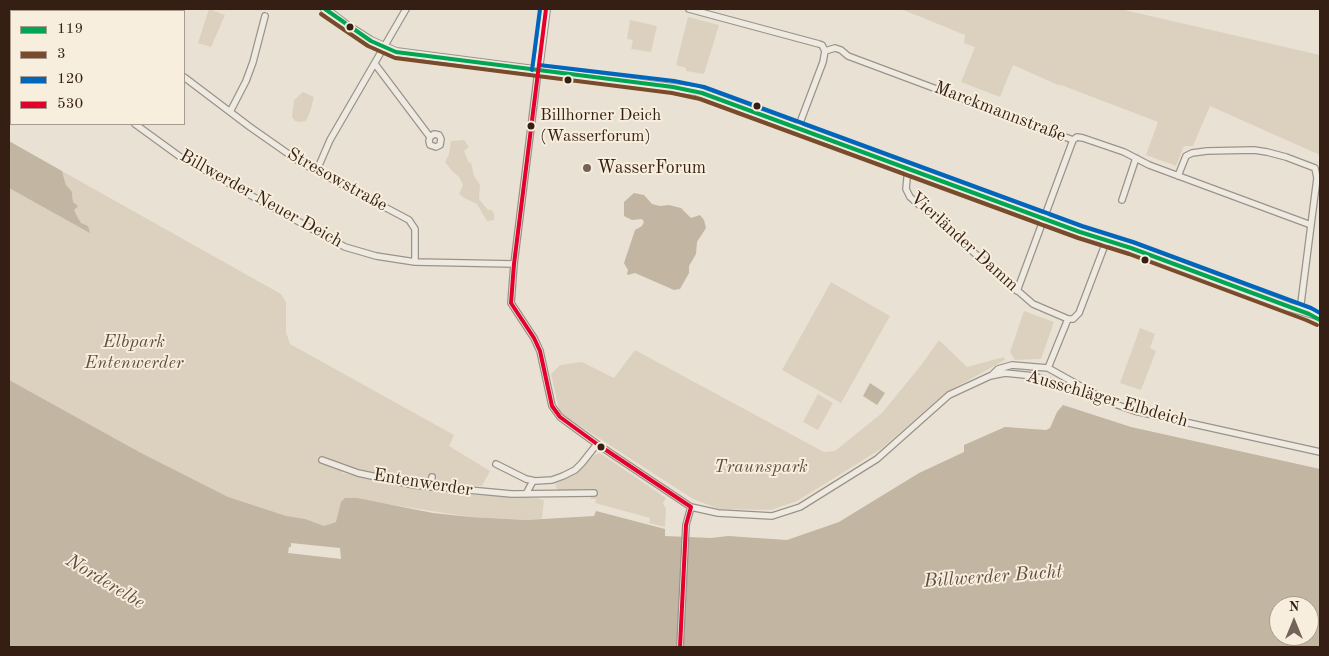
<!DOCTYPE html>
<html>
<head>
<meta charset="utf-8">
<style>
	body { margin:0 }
	#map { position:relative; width:1329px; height:656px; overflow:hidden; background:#e9e2d4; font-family:"Old Standard TT",serif }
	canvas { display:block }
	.frame { position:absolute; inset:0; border:10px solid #351f15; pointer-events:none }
	.legend { position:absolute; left:10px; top:10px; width:175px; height:115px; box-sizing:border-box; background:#f7eedd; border:1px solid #a99b8d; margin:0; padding:6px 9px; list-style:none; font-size:15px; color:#351f15 }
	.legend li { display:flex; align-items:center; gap:10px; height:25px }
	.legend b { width:25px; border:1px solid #a99b8d }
	.north { position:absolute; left:1269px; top:596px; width:50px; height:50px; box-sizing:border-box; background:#f7eedd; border:1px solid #a99b8d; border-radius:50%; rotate:0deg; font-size:14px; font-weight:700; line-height:20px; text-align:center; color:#351f15 }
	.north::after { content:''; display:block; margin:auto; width:18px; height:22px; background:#746358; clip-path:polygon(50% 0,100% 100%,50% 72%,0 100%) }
</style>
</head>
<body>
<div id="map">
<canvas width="1329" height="656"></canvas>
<div class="frame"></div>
<ul class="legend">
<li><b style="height:6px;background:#00a651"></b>119</li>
<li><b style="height:6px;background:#7a4b2a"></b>3</li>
<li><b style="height:6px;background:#0065bd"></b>120</li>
<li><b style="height:6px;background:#e4002b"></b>530</li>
</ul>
<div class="north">N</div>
</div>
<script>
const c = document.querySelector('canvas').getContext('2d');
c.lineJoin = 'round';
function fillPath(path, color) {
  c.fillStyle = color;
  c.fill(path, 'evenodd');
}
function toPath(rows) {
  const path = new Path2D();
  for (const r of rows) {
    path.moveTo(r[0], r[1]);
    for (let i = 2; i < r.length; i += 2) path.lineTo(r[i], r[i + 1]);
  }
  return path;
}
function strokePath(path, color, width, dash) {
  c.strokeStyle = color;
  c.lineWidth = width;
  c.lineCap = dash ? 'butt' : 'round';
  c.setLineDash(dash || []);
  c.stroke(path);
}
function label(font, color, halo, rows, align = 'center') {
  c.font = font + ' "Old Standard TT",serif';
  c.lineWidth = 4;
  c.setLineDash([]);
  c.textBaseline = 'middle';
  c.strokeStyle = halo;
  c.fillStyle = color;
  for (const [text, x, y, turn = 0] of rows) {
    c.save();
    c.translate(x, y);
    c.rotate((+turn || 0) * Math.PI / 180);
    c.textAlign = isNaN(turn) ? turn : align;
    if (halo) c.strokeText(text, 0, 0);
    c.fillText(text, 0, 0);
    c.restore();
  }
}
fillPath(toPath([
	[209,9,225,15,211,47,198,43],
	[901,9,1120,9,1320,55,1320,155,1210,106,1193,146,1184,146,1176,166,1146,155,1158,122,1061,85,1058,85,1013,65,1000,97,961,82,975,47,964,43,965,35],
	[688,17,719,25,704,74,686,71,686,68,676,65],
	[630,20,657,26,651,52,631,49,633,40,627,39],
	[303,92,314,97,310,112,306,121,300,122,295,121,292,117,294,100],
	[464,140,469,147,464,151,469,163,471,163,474,176,480,185,479,199,488,210,492,210,494,214,494,220,487,221,477,204,464,198,459,194,463,185,459,177,451,170,445,162,449,154,451,141],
	[62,171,281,294,286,302,286,332,290,344,454,435,449,446,490,471,482,486,426,484,392,479,344,467,342,474,344,473,393,485,475,495,537,498,544,500,542,519,526,520,470,517,349,498,338,531,243,506,9,387,9,188,90,232,81,223,77,216,74,210,77,206,73,202,73,196,66,185],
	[831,282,890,316,841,403,782,370],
	[1024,311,1054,322,1041,359,1015,360,1010,352],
	[1140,328,1155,334,1150,348,1156,351,1141,390,1120,383],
	[939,340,967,367,1004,357,1005,360,945,393,881,449,797,501,771,510,719,509,693,499,563,415,559,410,551,374,560,365,582,362,614,378,635,350,824,452,835,451,882,413,922,364],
	[818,394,833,403,818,430,803,422],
	[600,453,666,498,663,503,666,509,665,527,649,523,650,518,595,503,596,499,591,499,591,496,595,496,595,492,558,492,555,484,576,474,594,455]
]), '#dcd1be');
fillPath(toPath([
	[9,141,62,171,66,185,72,192,73,202,78,206,74,210,77,216,81,223,88,226,90,233,9,188],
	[634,193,644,195,652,204,660,206,669,205,681,208,691,218,700,215,704,220,706,228,697,242,696,254,689,266,689,273,680,289,674,290,635,273,628,275,627,274,628,270,624,263,635,230,642,226,644,222,642,219,632,220,624,216,624,202],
	[9,380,141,453,228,497,286,516,305,519,324,526,336,522,341,502,345,498,357,498,433,513,470,517,526,520,594,516,596,511,665,529,665,536,711,538,728,536,787,540,839,522,919,473,964,452,964,445,1005,427,1046,430,1050,428,1057,412,1063,405,1131,427,1320,469,1320,647,9,647],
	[1279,606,1309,606,1309,636,1279,636],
	[870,383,885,393,877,405,863,396]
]), '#c2b5a2');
fillPath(toPath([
	[291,543,340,548,341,559,288,553,289,547,291,547]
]), '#e9e2d4');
const minor = toPath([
	[105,9,108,11],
	[689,9,819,44,822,45,825,51],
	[9,10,11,13],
	[151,11,152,9],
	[825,51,835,48,841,50,848,56,1073,140,1077,137,1083,138,1124,152,1149,165,1311,225],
	[375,64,430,137,429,141,430,145,436,147,440,145,441,139,439,135,434,134,430,137],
	[538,71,514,264,511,303,534,338,540,351,552,406,560,417,597,444,691,507,718,513,772,516,800,507,877,459,949,395,990,376,1005,373,1034,376,1135,411,1320,452],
	[184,77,250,127,300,162,409,220,415,229,415,262],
	[230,112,246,81,253,62,265,16],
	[135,124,179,156,345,247,376,256,415,262,514,264],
	[798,128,823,62,825,51],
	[908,168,906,189,910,197,1033,304,1068,319],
	[317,170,330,140,406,9],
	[1178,176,1186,156,1192,153,1207,151,1254,150,1267,152,1286,157,1315,168,1317,178,1300,311],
	[1122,200,1136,158],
	[1017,291,1073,140],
	[1068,319,1073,319,1079,313,1106,242],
	[1048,368,1068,319],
	[992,375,998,369,1012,365,1048,368,1100,397],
	[322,460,358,473,414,485,512,494,594,493],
	[496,464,526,479,535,481,552,480,563,476,575,470,582,463,597,444],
	[430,487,432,477],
	[526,494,533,481],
	[680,647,686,525,691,507]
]);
const tertiary = toPath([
	[325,9,346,25,371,41,396,52,696,91,1080,232,1131,248,1289,307,1320,316],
	[538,71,546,9]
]);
strokePath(minor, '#9a938a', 8);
strokePath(tertiary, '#9a938a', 10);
strokePath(minor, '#eeeae2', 5.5);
strokePath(tertiary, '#eeeae2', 8);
strokePath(toPath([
	[325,9,371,41,396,52,673,87,702,93,1080,232,1131,248,1309,314,1320,320]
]), '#00a651', 4);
strokePath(toPath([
	[321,14,368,46,395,58,672,93,700,99,1078,238,1129,254,1306,320,1317,325]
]), '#7a4b2a', 4);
strokePath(toPath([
	[539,65,674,81,704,87,1082,226,1133,242,1311,308,1320,313],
	[532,70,540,9]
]), '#0065bd', 4);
strokePath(toPath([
	[546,9,514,264,511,303,534,338,540,351,552,406,560,417,597,444,691,507],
	[680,647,686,525,691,507]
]), '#e4002b', 4);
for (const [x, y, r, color] of [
	[350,27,4.5,"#351f15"],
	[568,80,4.5,"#351f15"],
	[757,106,4.5,"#351f15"],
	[531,126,4.5,"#351f15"],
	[587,168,5,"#746358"],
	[1145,260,4.5,"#351f15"],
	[601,447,4.5,"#351f15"]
]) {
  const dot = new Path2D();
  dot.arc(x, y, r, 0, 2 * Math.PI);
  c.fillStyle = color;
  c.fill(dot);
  strokePath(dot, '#f7eedd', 2);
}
label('17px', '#351f15', '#f7eedd', [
	["Billhorner Deich",540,116],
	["(Wasserforum)",540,137]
], 'left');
label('18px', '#351f15', '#f7eedd', [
	["Marckmannstraße",1000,112,21],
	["Stresowstraße",337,180,29],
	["Billwerder Neuer Deich",261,199,29],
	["Vierländer Damm",964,242,42],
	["Ausschläger Elbdeich",1107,399,16],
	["Entenwerder",423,483,9]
]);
label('18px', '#351f15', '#f7eedd', [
	["WasserForum",597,168]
], 'left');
label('italic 18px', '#645042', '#f7eedd', [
	["Elbpark",134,342],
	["Entenwerder",134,363],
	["Traunspark",761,467]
]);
label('italic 19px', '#614d3f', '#f7eedd', [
	["Billwerder Bucht",993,577,-4],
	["Norderelbe",105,582,31]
]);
</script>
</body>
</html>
